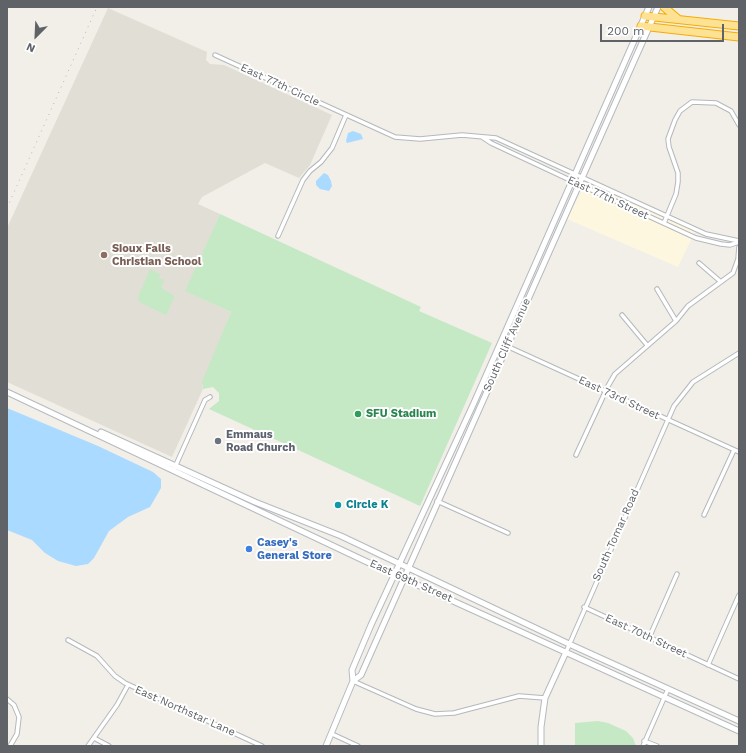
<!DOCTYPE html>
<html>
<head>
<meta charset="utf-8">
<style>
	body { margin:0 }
	#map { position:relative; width:746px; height:753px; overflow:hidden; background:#f1efe8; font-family:"Work Sans",sans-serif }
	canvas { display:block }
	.frame { position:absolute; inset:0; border:8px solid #5f6368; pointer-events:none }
	.north { position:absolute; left:16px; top:16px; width:40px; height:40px; -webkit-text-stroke:3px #fff; paint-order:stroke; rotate:204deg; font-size:11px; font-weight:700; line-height:16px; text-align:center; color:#5f6368 }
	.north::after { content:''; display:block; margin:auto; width:14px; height:18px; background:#5f6368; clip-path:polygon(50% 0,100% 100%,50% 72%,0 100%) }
	.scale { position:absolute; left:600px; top:24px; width:124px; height:18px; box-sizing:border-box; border:2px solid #5f6368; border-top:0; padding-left:5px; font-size:12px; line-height:14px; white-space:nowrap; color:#5f6368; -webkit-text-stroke:3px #fff; paint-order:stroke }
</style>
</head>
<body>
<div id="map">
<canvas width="746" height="753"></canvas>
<div class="frame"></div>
<div class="north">N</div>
<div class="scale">200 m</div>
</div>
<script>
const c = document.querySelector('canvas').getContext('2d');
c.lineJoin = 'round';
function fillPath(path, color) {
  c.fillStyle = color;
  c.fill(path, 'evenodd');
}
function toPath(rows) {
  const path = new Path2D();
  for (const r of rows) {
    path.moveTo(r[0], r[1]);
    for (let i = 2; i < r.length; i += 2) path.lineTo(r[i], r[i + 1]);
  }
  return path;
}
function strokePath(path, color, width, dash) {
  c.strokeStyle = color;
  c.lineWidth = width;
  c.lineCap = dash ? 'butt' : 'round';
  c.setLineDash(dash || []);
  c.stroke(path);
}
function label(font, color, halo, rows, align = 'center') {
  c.font = font + ' "Work Sans",sans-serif';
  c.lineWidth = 4;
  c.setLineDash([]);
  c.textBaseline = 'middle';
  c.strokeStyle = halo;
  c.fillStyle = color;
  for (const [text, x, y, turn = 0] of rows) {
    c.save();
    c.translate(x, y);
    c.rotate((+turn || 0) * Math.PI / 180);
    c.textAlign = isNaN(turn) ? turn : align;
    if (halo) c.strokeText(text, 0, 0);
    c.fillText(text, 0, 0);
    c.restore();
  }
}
fillPath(toPath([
	[587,181,696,229,678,267,567,219]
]), '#fef7e0');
fillPath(toPath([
	[108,8,207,52,206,60,210,64,224,65,332,115,310,165,299,178,265,163,202,197,198,204,220,214,186,291,231,312,202,386,203,389,172,457,7,382,7,228]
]), '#e1ded6');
fillPath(toPath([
	[220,214,421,307,419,311,492,343,420,506,209,409,219,401,219,393,213,387,203,389,202,382,231,312,185,291],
	[150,269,160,274,159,278,164,280,161,288,173,295,174,298,166,315,139,302,138,297],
	[598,721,608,723,626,731,633,738,636,746,575,746,575,723]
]), '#c5e8c5');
fillPath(toPath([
	[353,131,361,134,363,139,347,143,346,141,348,133],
	[324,173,328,175,331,181,332,186,329,191,320,189,316,185,316,181],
	[7,408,98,446,153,472,161,479,161,488,150,507,128,517,109,531,94,558,88,564,76,566,58,561,45,553,32,540,7,530]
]), '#aadaff');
const street = toPath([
	[215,55,395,137,420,139,462,135,496,138,706,234,739,241],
	[482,137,491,143,572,181,696,238,721,244,730,245,739,242],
	[664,223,676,194,678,182,678,173,669,147,668,139,675,120,680,111,692,102,716,103,731,111,739,125],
	[278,236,303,180,310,171,321,162,332,148,346,115],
	[699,263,721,282],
	[657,289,676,321],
	[622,315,647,345],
	[500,343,739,452],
	[576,455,608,386,615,374,676,321,688,306,733,273,738,259,739,247],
	[175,467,205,400,210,397],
	[437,501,508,533],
	[704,515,734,450],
	[584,607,739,679],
	[649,638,677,574],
	[68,640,97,656,115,676,125,683,262,746],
	[566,652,674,406,693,382,739,353],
	[708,665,739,595],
	[353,681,416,709,435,714,454,713,519,696,545,698],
	[7,699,14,705,19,717,17,734,10,746],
	[332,734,358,746],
	[94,738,109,746],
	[644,741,657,746],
	[88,746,117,705,128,685],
	[643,746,668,689]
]);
const secondary = toPath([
	[7,392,365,561,739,731],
	[101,432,255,502,341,536,569,644,739,721],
	[353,681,361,675,658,7],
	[326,746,353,681,352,670,371,625,473,405,649,7],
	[541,746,541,727,545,698,566,652]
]);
const highway = toPath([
	[664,7,678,19],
	[645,16,739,26],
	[641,26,739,37]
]);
strokePath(street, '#b5b8bc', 5.5);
strokePath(secondary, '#b6babf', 7);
strokePath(highway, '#f9ab00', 9);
strokePath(street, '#fff', 3.5);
strokePath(secondary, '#fff', 5);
strokePath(highway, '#fde293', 7);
strokePath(toPath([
	[7,208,97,7]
]), '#b6b7b8', 1, [1, 5]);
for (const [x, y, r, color] of [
	[104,255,4,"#8d6e63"],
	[358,414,4,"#2e9e5b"],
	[218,441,4,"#6b7280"],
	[338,505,4,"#0f9aa8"],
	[249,549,4,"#3f7fe0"]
]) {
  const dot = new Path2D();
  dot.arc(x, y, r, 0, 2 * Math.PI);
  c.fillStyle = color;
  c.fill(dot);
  strokePath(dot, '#fff', 1.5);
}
label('11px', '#5f6368', '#fff', [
	["East 77th Circle",280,85,25],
	["East 77th Street",608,198,25],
	["South Cliff Avenue",507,345,-66],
	["East 73rd Street",619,398,25],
	["South Tomar Road",616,535,-66],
	["East 69th Street",411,581,24],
	["East 70th Street",646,636,25],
	["East Northstar Lane",185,711,24]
]);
label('bold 11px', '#785e54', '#fff', [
	["Sioux Falls",112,249],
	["Christian School",112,262]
], 'left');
label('bold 11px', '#27864d', '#fff', [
	["SFU Stadium",366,414]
], 'left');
label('bold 11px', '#5b616d', '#fff', [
	["Emmaus",226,435],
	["Road Church",226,448]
], 'left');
label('bold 11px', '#0d838f', '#fff', [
	["Circle K",346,505]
], 'left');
label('bold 11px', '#366cbe', '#fff', [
	["Casey's",257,543],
	["General Store",257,556]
], 'left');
</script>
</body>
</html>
